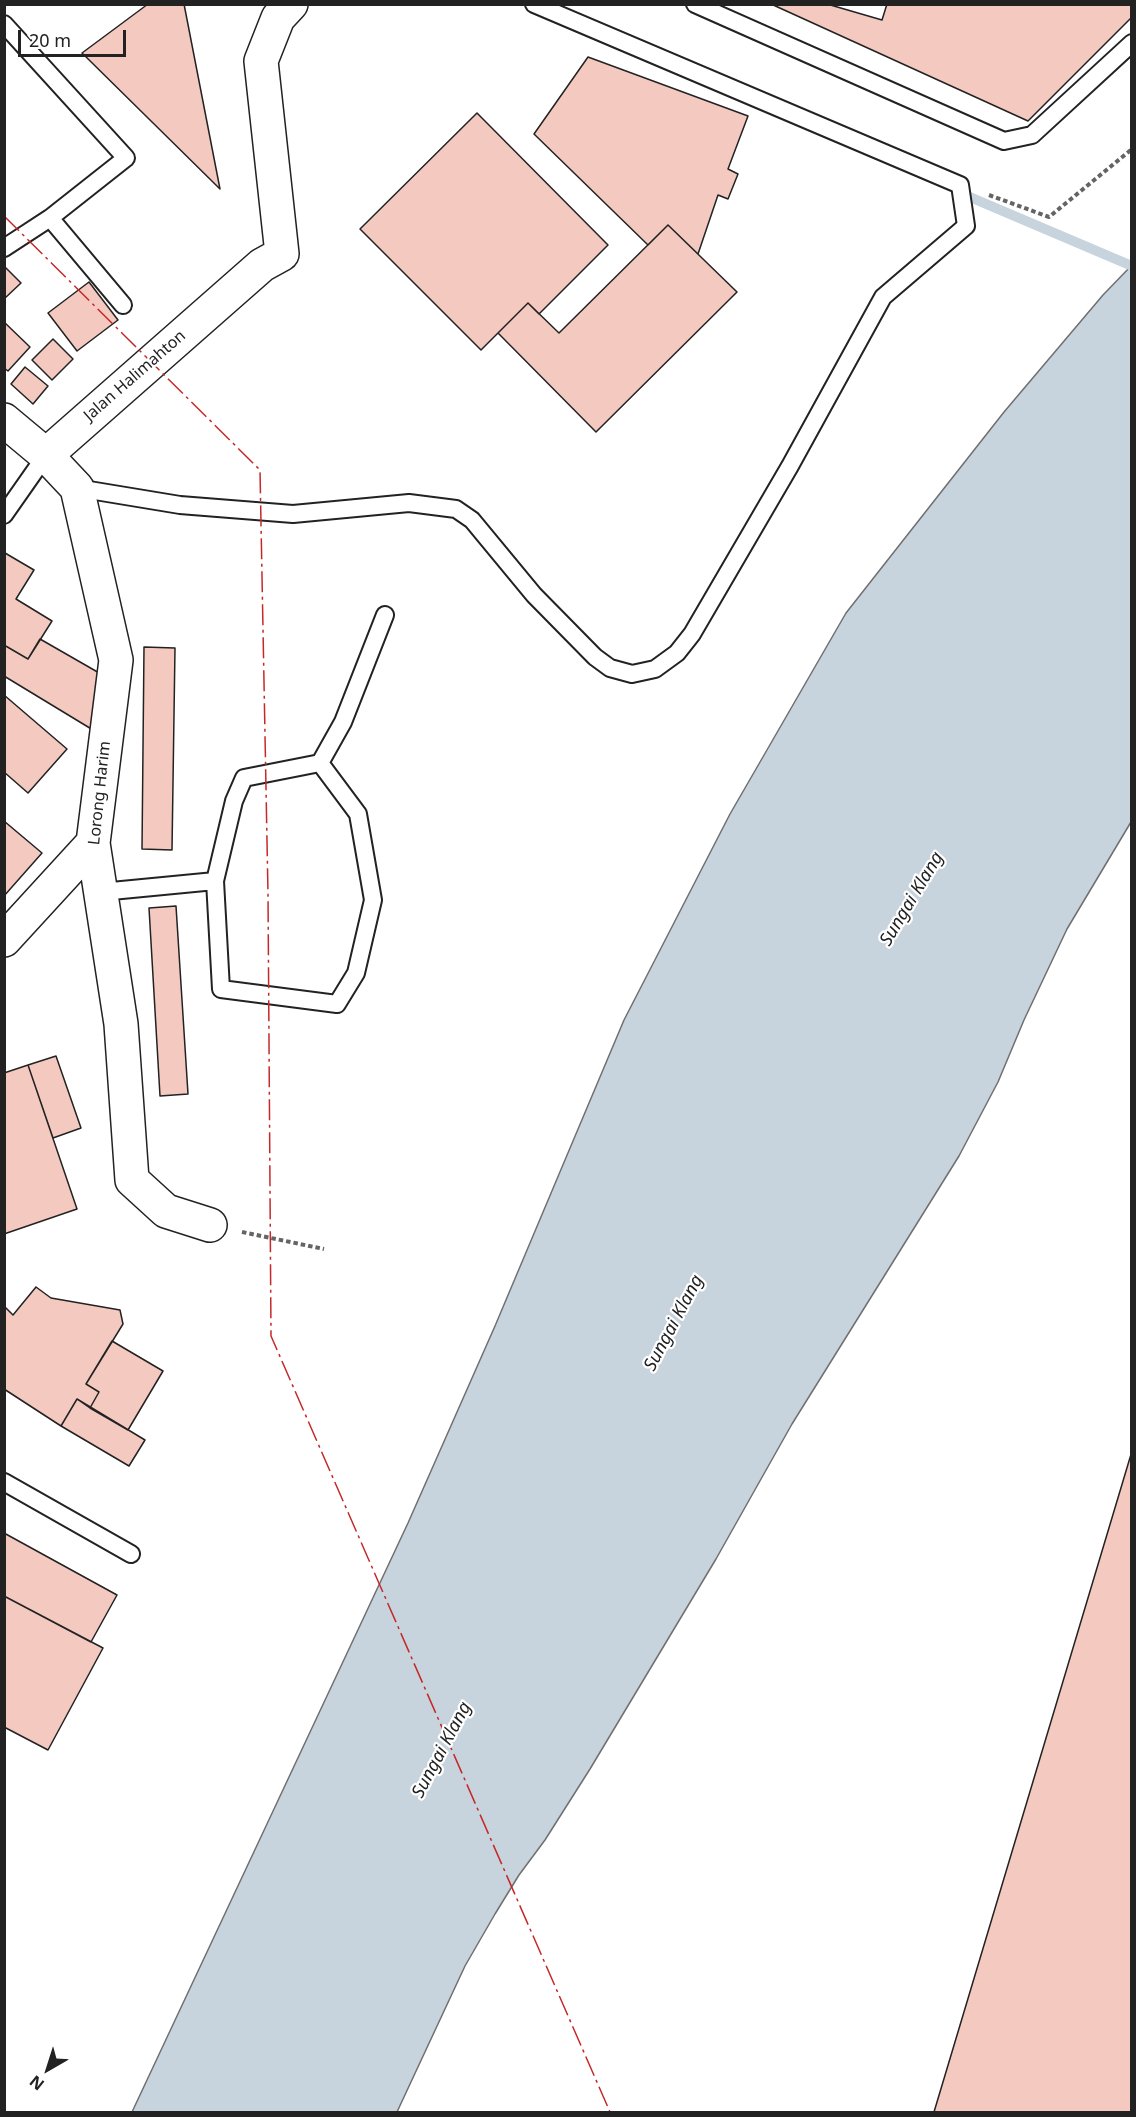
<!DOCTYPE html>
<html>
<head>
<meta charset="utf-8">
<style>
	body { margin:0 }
	#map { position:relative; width:1136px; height:2117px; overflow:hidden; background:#fff; font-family:"Noto Sans",sans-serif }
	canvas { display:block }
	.frame { position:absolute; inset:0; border:6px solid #222; pointer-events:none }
	.north { position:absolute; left:18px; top:2039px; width:60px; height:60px; -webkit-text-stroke:4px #fff; paint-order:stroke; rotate:219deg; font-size:16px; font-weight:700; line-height:24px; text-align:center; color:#222 }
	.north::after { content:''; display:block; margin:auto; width:21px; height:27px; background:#222; clip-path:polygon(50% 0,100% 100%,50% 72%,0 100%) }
	.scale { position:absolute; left:18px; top:30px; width:108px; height:27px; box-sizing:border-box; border:3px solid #222; border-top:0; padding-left:8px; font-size:18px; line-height:21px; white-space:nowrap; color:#222; -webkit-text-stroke:4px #fff; paint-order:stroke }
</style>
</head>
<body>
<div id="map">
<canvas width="1136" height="2117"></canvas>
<div class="frame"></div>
<div class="north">N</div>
<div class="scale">20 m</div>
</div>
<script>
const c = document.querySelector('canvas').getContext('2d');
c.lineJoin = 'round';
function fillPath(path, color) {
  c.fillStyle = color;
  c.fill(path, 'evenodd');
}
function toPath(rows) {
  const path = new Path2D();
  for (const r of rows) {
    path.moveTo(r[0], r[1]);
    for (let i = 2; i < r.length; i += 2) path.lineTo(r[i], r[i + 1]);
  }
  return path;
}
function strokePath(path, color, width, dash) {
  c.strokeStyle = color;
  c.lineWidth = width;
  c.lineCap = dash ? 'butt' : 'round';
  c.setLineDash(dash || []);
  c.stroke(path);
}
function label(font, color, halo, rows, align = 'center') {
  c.font = font + ' "Noto Sans",sans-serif';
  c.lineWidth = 4.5;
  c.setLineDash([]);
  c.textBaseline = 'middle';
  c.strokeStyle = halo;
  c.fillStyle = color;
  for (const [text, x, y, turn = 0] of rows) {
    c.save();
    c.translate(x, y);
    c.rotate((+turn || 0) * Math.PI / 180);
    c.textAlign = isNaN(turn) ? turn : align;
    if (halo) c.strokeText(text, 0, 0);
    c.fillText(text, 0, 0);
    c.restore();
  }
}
const water = toPath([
	[1131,266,1131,822,1067,929,1024,1020,998,1082,959,1156,792,1424,716,1559,590,1769,545,1840,519,1875,495,1914,465,1966,397,2112,132,2112,408,1523,495,1326,624,1020,730,814,846,613,1004,412,1103,295,1131,266]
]);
fillPath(water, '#c7d3dd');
strokePath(water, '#6f6f6f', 1.5);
strokePath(toPath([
	[958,192,1132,266]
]), '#c7d3dd', 10);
const building = toPath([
	[148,4,184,4,220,189,82,53,148,4],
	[771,4,1132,4,1132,17,1028,121,771,4],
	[827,4,887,4,882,20,827,4],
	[588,57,748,116,728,169,738,174,728,199,718,195,698,254,668,225,648,245,534,134,588,57],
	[477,113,608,245,539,314,528,303,481,350,360,229,477,113],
	[668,225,737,292,596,432,498,333,528,303,559,333,668,225],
	[4,266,21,283,4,299,4,266],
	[89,282,118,320,77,351,48,313,89,282],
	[4,322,30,347,8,371,4,368,4,322],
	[53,339,73,359,52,380,32,360,53,339],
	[25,367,48,386,33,404,11,384,25,367],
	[5,553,34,570,16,599,52,621,28,659,4,645,5,553],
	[40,639,101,674,93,730,4,676,4,645,28,659,40,639],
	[144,647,175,648,172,850,142,849,144,647],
	[4,695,67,749,28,793,4,772,4,695],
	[4,821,42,853,4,896,4,821],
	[176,906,188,1094,160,1096,149,908,176,906],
	[56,1056,81,1128,53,1138,28,1065,56,1056],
	[28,1065,77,1209,4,1234,4,1073,28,1065],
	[36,1287,51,1298,120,1310,123,1324,86,1384,99,1392,90,1408,77,1399,61,1426,4,1389,4,1306,13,1315,36,1287],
	[112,1341,163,1371,128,1430,90,1408,99,1392,86,1384,112,1341],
	[77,1399,145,1440,129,1466,61,1426,77,1399],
	[1132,1451,1132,2112,934,2112,1132,1451],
	[4,1533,117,1595,91,1642,4,1596,4,1533],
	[4,1596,103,1648,48,1750,4,1727,4,1596]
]);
fillPath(building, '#f3c9c0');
strokePath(building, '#222', 1.5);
const service = toPath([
	[695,4,1004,141,1032,135,1132,43],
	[4,24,126,158,50,218,4,248],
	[50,218,123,305],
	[77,488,180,505,293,514,409,503,456,509,472,520,534,595,595,657,610,668,632,674,655,669,677,653,692,634,790,466,883,297,966,226,960,185,534,4],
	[4,515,46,455],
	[215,881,221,989,337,1004,356,973,373,900,358,814,320,763],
	[101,892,215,881,234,801,244,778,320,763,343,722,385,615],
	[4,1482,131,1554]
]);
const minor = toPath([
	[4,420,46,455,77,488,116,660,93,843,121,1024,132,1180,166,1211,210,1225],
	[46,455,262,265,282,254,261,61,278,18,291,4],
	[4,940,93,843]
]);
strokePath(service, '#222', 20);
strokePath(minor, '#222', 36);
strokePath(toPath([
	[989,195,1049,217,1132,149],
	[242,1232,324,1249]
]), '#646464', 4, [4.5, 3]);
strokePath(service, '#fff', 16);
strokePath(minor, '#fff', 33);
strokePath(toPath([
	[4,216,260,470,268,894,271,1336,610,2112]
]), '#c62828', 1.5, [21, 4.5, 3, 4.5]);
label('16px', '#222', '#fff', [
	["Jalan Halimahton",135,376,-41],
	["Lorong Harim",100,793,-84]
]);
label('italic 18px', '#222', '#fff', [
	["Sungai Klang",912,899,-59],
	["Sungai Klang",674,1323,-62],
	["Sungai Klang",442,1750,-62]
]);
</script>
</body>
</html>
